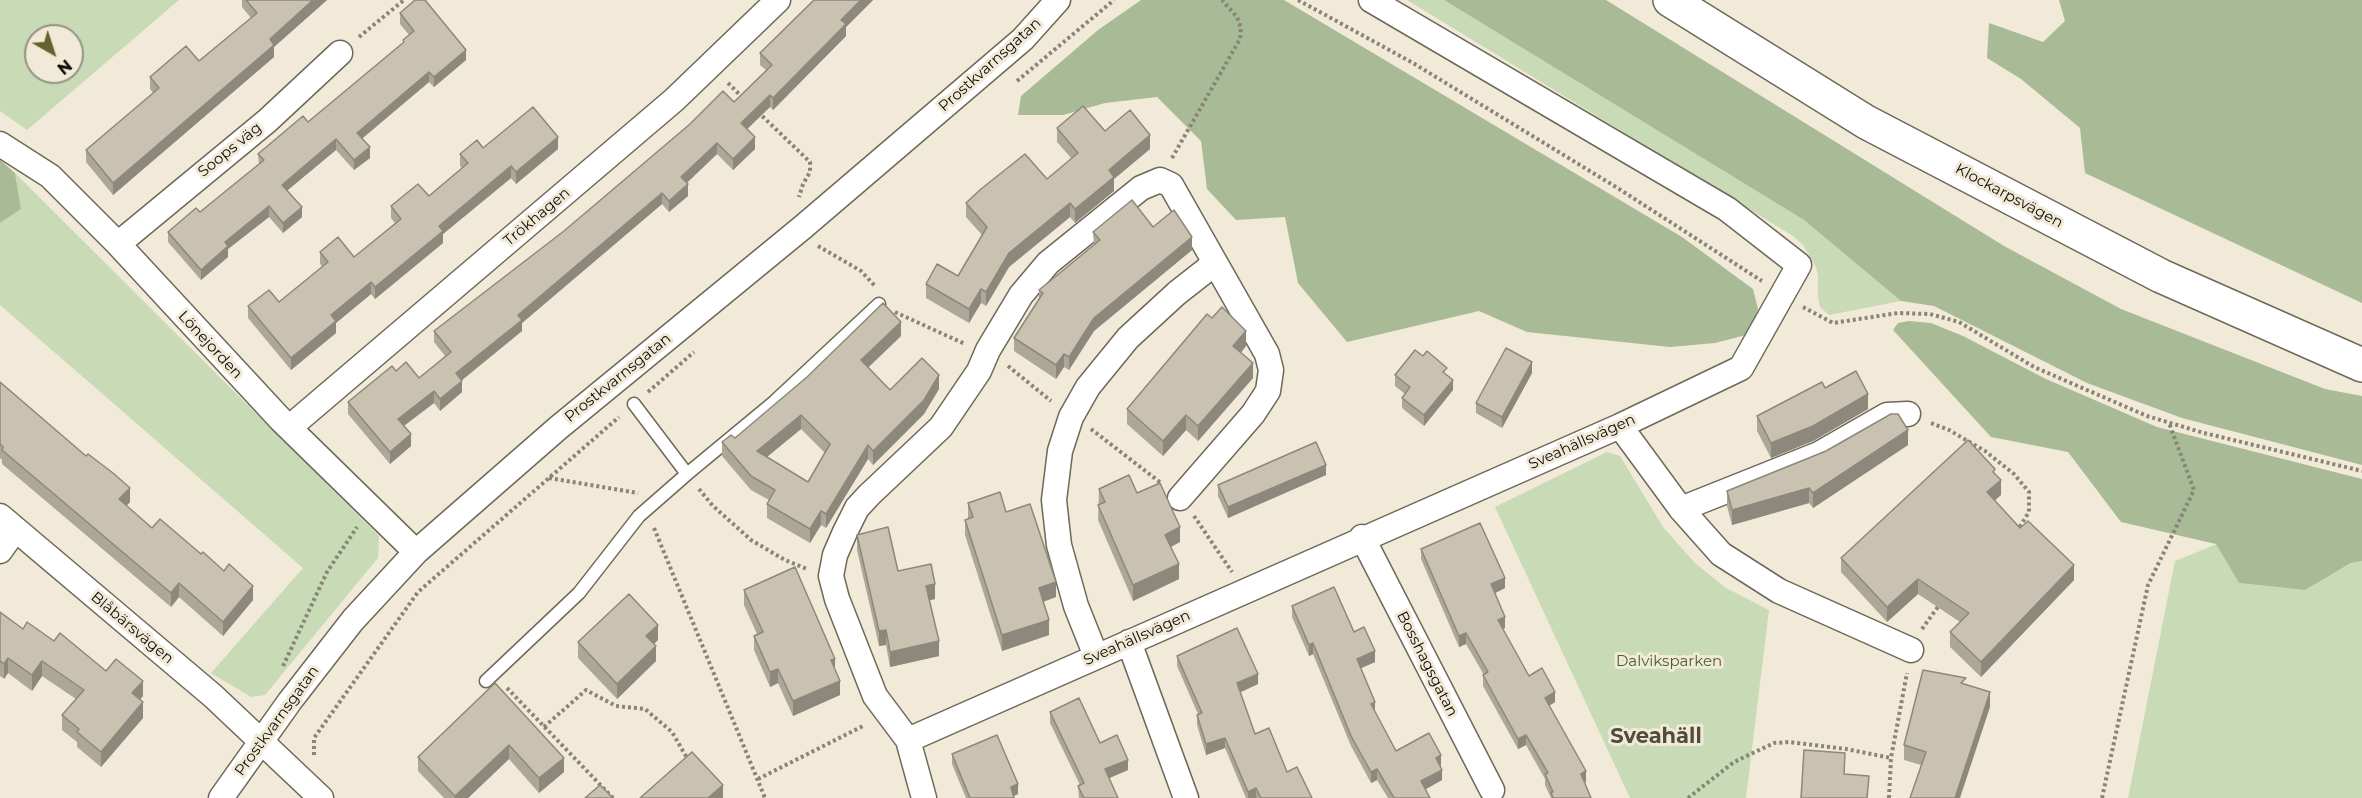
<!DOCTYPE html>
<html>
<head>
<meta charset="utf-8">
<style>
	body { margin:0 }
	#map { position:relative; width:2362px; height:798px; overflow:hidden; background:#f2ead8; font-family:Montserrat,sans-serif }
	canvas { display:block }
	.north { position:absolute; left:24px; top:24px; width:60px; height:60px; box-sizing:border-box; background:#f2ead8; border:2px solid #979284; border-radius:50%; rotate:141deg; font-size:16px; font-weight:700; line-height:24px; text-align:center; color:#0f0d07 }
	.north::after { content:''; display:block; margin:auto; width:21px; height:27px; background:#68612e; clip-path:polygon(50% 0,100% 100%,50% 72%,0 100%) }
</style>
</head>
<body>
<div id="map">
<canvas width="2362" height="798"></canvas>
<div class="north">N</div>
</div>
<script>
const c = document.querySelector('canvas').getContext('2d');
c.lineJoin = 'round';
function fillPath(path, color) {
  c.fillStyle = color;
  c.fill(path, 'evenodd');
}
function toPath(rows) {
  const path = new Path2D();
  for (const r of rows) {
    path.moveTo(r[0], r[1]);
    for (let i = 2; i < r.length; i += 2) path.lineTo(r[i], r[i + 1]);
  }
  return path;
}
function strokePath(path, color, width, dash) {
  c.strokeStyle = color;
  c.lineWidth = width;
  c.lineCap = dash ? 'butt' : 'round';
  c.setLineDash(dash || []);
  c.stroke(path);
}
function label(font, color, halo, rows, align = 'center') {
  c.font = font + ' Montserrat,sans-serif';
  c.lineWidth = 6;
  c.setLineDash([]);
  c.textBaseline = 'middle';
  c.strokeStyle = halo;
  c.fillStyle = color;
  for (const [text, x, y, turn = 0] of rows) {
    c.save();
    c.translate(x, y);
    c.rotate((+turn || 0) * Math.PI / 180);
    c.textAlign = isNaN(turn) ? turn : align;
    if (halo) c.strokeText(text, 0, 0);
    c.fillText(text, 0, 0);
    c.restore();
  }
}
fillPath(toPath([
	[0,0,179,0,27,130,0,111],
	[36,36,72,36,72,72,36,72],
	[1407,0,1444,0,1804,220,1901,301,1829,315,1820,307,1818,298,1818,275,1815,265,1803,245,1793,236],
	[15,173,379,536,378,558,265,695,251,697,211,673,303,568,0,305,0,223,21,208],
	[1607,452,1620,456,1663,527,1695,563,1726,588,1769,610,1746,798,1630,798,1495,507],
	[2217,544,2239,583,2304,590,2352,563,2362,561,2362,798,2128,798,2175,561]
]), '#c8dab6');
fillPath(toPath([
	[1141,0,1284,0,1682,237,1753,289,1758,309,1750,334,1715,343,1670,347,1527,332,1479,311,1347,342,1298,283,1285,217,1236,220,1207,189,1201,141,1157,97,1105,103,1063,115,1018,115,1021,96,1098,30],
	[1444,0,1606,0,2004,246,2121,309,2325,389,2362,396,2362,465,2182,418,2087,383,1934,306,1901,301,1804,220],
	[2059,0,2362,0,2362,303,2085,173,2080,128,2021,79,1987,58,1989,23,2043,42,2065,21],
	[0,160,15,173,21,209,0,223],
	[1909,321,1931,323,1963,336,2046,379,2157,427,2362,479,2362,561,2351,563,2305,590,2239,583,2216,544,2121,522,2068,452,1991,437,1893,330,1898,323]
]), '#a8ba96');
const lane = toPath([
	[687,474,774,402,879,304],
	[486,681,579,593,639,516,687,474,634,404]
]);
const street = toPath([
	[0,144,50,176,118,244,282,421,416,552],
	[118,244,267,121,340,53],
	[1620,426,1681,509,1721,554,1779,591,1911,650],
	[290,427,674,100,778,0],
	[1681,509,1819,454,1887,415,1908,414],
	[0,516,213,696,321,798],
	[1362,537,1492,790],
	[0,551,15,530],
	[1129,642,1186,798],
	[1096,656,1076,606,1059,545,1054,500,1060,451,1071,417,1088,387,1128,338,1177,293,1214,264],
	[908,740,875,696,837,599,831,576,835,555,845,532,857,508,869,495,941,427,979,371,988,350,1021,295,1048,263,1141,188,1160,180,1171,185,1267,354,1271,370,1268,391,1253,414,1180,498],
	[221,798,290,701,353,620,416,552,558,428,803,227,1023,39,1058,0],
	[924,798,908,740,1620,426,1741,368,1799,265,1727,209,1371,0]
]);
const secondary = toPath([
	[1670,0,1866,122,2161,276,2362,365]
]);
strokePath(lane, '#6e6858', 15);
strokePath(street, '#6e6858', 27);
strokePath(secondary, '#6e6858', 36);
strokePath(toPath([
	[1298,0,1413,63,1616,187,1762,281],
	[359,37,404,0],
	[1017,81,1114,0],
	[728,83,744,99],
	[758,112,810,162,810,172,803,184,799,197],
	[1172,158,1240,39,1241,28,1237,17,1222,0],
	[818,246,861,271,875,286],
	[1803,307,1833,323,1898,313,1930,314,1959,322,2034,367,2147,416,2204,433,2362,471],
	[895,312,965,344],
	[1008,366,1051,401],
	[648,392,694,352],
	[1931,423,1949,430,1985,451,2014,474,2029,492,2029,512,2017,531],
	[1091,429,1161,483],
	[549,478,638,493],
	[699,489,713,506,751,540,785,560,807,569],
	[1194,516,1232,572],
	[654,528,765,798],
	[1922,629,1940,604],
	[283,666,327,572,357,527],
	[507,688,613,798],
	[544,727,586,690,616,706,645,709,672,732,687,758],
	[314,755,314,738,418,592,619,417],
	[758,779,865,725],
	[1688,798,1734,762,1774,743,1789,742,1846,749,1891,758],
	[1889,798,1891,758,1907,673],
	[2102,798,2148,585,2194,490,2169,423]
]), '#898478', 4, [3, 3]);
strokePath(lane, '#fff', 12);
strokePath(street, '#fff', 24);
strokePath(secondary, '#fff', 33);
fillPath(toPath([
	[242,0,327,0,274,47,274,57,113,195,86,162,86,150,153,93,150,89,150,77,199,61,251,18,242,7],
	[814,0,873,0,846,27,846,36,773,110,770,107,747,129,755,149,733,170,717,154,687,183,688,196,669,212,662,204,522,323,522,331,462,380,462,392,440,411,434,403,404,426,411,446,390,464,348,414,348,402,396,371,419,378,445,356,434,342,434,331,734,102,766,70,760,65,760,53],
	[400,13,466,60,434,87,429,82,362,138,370,158,354,170,336,150,287,190,302,217,283,233,269,217,228,249,228,257,201,280,168,242,168,232,200,212,259,164,258,154,308,122,403,43,403,40,409,35,400,24],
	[1057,128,1105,131,1150,149,1114,179,1114,191,1075,223,1070,217,1009,267,986,306,981,303,969,323,926,298,926,284,958,276,982,235,966,217,966,203,1047,179,1072,159,1057,142],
	[483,148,558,149,516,184,511,178,443,234,443,243,375,299,371,294,336,323,336,333,291,370,248,318,248,306,279,302,323,267,320,264,320,252,354,257,395,223,391,218,391,206,429,196,462,168,460,166,460,154],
	[1153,227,1192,250,1094,331,1069,370,1064,367,1056,379,1014,351,1014,338,1039,298,1039,290,1094,246,1093,232],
	[1212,318,1246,346,1241,353,1253,378,1198,441,1186,430,1163,456,1127,424,1127,409],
	[901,336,868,368,890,390,939,389,924,414,873,465,868,459,826,528,821,525,810,543,767,518,767,504,769,500,751,490,722,456,722,442,735,438],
	[801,429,825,453,808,482,767,457],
	[1532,373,1502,428,1476,413,1476,403],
	[1395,375,1447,375,1453,390,1424,426,1402,408,1402,398,1405,394,1395,386],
	[0,382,130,502,126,506,152,528,253,600,223,636,179,597,171,607,2,464,2,460,0,458],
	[1825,388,1868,409,1813,441,1771,458,1757,431,1757,416],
	[1908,445,1813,508,1809,503,1732,525,1727,506,1727,491,1826,451],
	[1995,474,2001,495,1994,501,2020,528,2074,580,1981,677,1950,647,1950,632,1960,622,1918,594,1887,622,1841,572,1841,558],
	[1326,475,1228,518,1218,496,1218,485],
	[1099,489,1137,493,1180,542,1170,547,1179,579,1133,601,1098,520],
	[968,503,1006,512,1056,597,1043,602,1049,635,1002,651,965,535,965,520,968,519],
	[857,535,898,571,935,599,930,600,939,656,890,667,886,645,879,646,857,550],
	[1421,549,1505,588,1495,593,1505,628,1502,629,1529,676,1555,702,1549,706,1586,782,1584,782,1591,798,1551,798,1545,785,1545,779,1526,745,1518,749,1483,686,1483,675,1484,675,1466,644,1459,647,1421,559],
	[744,590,835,670,840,695,793,716,778,683,770,687,754,650,754,636,757,634,744,605],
	[1292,606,1354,632,1375,662,1361,668,1375,712,1396,751,1441,766,1440,766,1442,780,1425,789,1430,798,1388,798,1377,780,1371,783,1351,746,1313,654,1309,656,1292,617],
	[0,612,23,629,54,641,106,671,143,696,140,700,143,718,101,767,77,747,77,742,62,730,62,715,76,699,42,676,32,691,8,673,4,679,0,676],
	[658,640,654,644,656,661,617,699,578,658,578,642],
	[1177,656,1258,684,1240,692,1255,734,1287,772,1312,798,1246,798,1225,748,1206,755,1197,725,1197,715,1198,714,1177,666],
	[495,683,564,772,539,793,509,759,468,798,444,798,418,771,418,757],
	[1966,684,1990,707,1921,765,1904,760,1904,745],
	[1050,712,1100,743,1128,770,1109,778,1118,798,1079,798,1078,786,1080,785,1050,723],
	[952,754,1018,794,1014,796,1014,798,966,798,952,764]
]), '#ada798');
fillPath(toPath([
	[313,0,327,0,274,47,274,57,113,195,113,183],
	[861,0,873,0,846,27,846,36,773,110,773,98,841,20],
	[466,50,466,60,434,87,434,77],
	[429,72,429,82,357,143,357,133],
	[770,95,770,107,741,135,741,123],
	[1150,135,1150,149,1114,179,1114,191,1075,223,1075,209,1109,170],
	[558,137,558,149,516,184,516,172],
	[755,137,755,149,733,170,733,159],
	[336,139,336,150,282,195,282,185],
	[717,143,717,154,681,188,681,177],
	[370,147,370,158,354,170,354,160],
	[511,166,511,178,443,234,443,243,375,299,375,287,439,226],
	[688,184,688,196,669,212,669,201],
	[662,193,662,204,522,323,522,331,456,385,456,373,518,315],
	[1070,203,1070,217,1009,267,986,306,986,292,1009,253],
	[269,206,269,217,228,249,228,257,201,280,201,270,225,242],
	[302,207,302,217,283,233,283,223],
	[1192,237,1192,250,1094,331,1069,370,1069,357,1094,318],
	[371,282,371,294,336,323,336,333,291,370,291,358,331,315],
	[981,289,981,303,969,323,969,309],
	[901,322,901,336,861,374,861,360],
	[1246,331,1246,346,1233,361,1233,346],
	[1064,354,1064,367,1056,379,1056,365],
	[1532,362,1532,373,1502,428,1502,417],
	[1253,363,1253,378,1198,441,1198,426],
	[939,375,939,389,924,414,873,465,873,451],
	[1453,380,1453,390,1424,426,1424,415],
	[462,381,462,392,440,411,440,399],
	[434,391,434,403,398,430,398,419],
	[1868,394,1868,409,1813,441,1771,458,1771,443],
	[801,415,801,429,757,465,757,451],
	[1186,415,1186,430,1163,456,1163,441],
	[1908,430,1908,445,1813,508,1813,493],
	[411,434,411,446,390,464,390,452],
	[868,445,868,459,826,528,826,514],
	[1326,465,1326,475,1228,518,1228,507],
	[2001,480,2001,495,1987,507,1987,492],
	[130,488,130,502,119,514,119,499],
	[1809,488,1809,503,1732,525,1732,510],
	[821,511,821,525,810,543,810,529],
	[1180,527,1180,542,1165,550,1165,535],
	[1179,564,1179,579,1133,601,1133,585],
	[2074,565,2074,580,1981,677,1981,662],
	[1505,578,1505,588,1491,595,1491,584],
	[1918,579,1918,594,1887,622,1887,607],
	[1056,582,1056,597,1039,603,1039,588],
	[179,583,179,597,171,607,171,593],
	[935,584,935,599,926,601,926,586],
	[253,586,253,600,223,636,223,622],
	[1505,617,1505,628,1498,631,1498,620],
	[1049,620,1049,635,1002,651,1002,635],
	[658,625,658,640,646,651,646,636],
	[886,630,886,645,879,646,879,631],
	[1466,633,1466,644,1459,647,1459,636],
	[939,641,939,656,890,667,890,652],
	[1313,643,1313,654,1309,656,1309,645],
	[656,646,656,661,617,699,617,684],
	[1375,651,1375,662,1357,670,1357,659],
	[8,658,8,673,4,679,4,664],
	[835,659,835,673,831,660],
	[42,661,42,676,32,691,32,675],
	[778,669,778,683,770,687,770,672],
	[1258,674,1258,684,1237,694,1237,683],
	[143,681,143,696,132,708,132,693],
	[840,681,840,695,793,716,793,701],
	[1555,692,1555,702,1545,708,1545,698],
	[1990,692,1990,707,1960,798,1955,798],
	[143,702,143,718,101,767,101,752],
	[1375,702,1375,712,1371,704],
	[1526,735,1526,745,1518,749,1518,739],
	[1225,738,1225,748,1206,755,1206,744],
	[509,745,509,759,468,798,455,798,455,796],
	[1441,755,1441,766,1436,769,1436,758],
	[564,758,564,772,539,793,539,778],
	[1128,760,1128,770,1105,780,1105,769],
	[1377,769,1377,780,1371,783,1371,772],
	[1442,770,1442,780,1421,792,1421,781],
	[1586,771,1586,782,1581,784,1581,774],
	[1018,784,1018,794,1011,797,1011,787],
	[723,785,723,798,708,798],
	[1256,788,1256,798,1248,798,1248,792]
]), '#8d887c');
const building = toPath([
	[246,0,313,0,270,39,274,45,113,183,86,150,159,88,150,77,186,46,199,61,257,13,246,0],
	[415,0,425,0,466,50,434,77,429,72,357,133,370,147,354,160,336,139,282,185,302,207,283,223,269,206,225,242,228,246,201,270,168,232,196,208,200,212,264,160,258,154,303,116,308,122,404,42,403,40,414,31,400,13,415,0],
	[814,0,861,0,841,20,846,24,773,98,770,95,741,123,755,137,733,159,717,143,681,177,688,184,669,201,662,193,518,315,522,320,456,373,462,381,440,399,434,391,398,419,411,434,390,452,348,402,392,366,396,371,406,362,419,378,451,352,434,331,564,231,690,124,723,91,734,102,772,65,760,53,814,0],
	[1083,106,1105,131,1130,110,1150,135,1109,170,1114,177,1075,209,1070,203,1009,253,986,292,981,289,969,309,926,284,937,264,958,276,987,227,966,203,981,189,1025,154,1047,179,1078,153,1057,128,1083,106],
	[533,107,558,137,516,172,511,166,439,226,443,231,375,287,371,282,331,315,336,321,291,358,248,306,269,290,279,302,328,262,320,252,338,237,354,257,401,219,391,206,418,184,429,196,468,163,460,154,477,140,483,148,533,107],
	[1132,200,1153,227,1174,210,1192,237,1094,318,1069,357,1064,354,1056,365,1014,338,1043,293,1039,290,1100,240,1093,232,1132,200],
	[883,303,901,322,861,360,890,390,922,358,939,375,924,400,873,451,868,445,826,514,821,511,810,529,767,504,775,490,751,476,722,442,731,435,735,438,807,377,883,303],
	[801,415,830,444,808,482,757,451,801,415],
	[1222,307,1246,331,1233,346,1253,363,1198,426,1186,415,1163,441,1127,409,1207,314,1212,318,1222,307],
	[1506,348,1532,362,1502,417,1476,403,1506,348],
	[1415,350,1423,356,1427,351,1447,368,1443,372,1453,380,1424,415,1402,398,1410,387,1395,375,1415,350],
	[1856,371,1868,394,1813,426,1771,443,1757,416,1822,382,1825,388,1856,371],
	[0,382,86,456,88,454,113,473,130,488,119,499,152,528,160,519,201,554,203,552,224,571,229,564,253,586,223,622,179,583,171,593,2,450,3,447,0,444,0,382],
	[1891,414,1898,414,1908,430,1813,493,1809,488,1732,510,1727,491,1826,451,1891,414],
	[1968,440,1995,469,1993,472,2001,480,1987,492,2020,528,2028,521,2074,565,1981,662,1950,632,1969,613,1918,579,1887,607,1841,558,1968,440],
	[1316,442,1326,465,1228,507,1218,485,1316,442],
	[1129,475,1137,493,1160,483,1180,527,1165,535,1179,564,1133,585,1098,505,1105,502,1099,489,1129,475],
	[1000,492,1006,512,1030,504,1056,582,1039,588,1049,620,1002,635,965,520,973,517,968,503,1000,492],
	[1480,523,1505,578,1491,584,1505,617,1498,620,1529,676,1542,668,1555,692,1545,698,1586,771,1581,774,1591,798,1553,798,1551,792,1553,792,1545,774,1548,773,1526,735,1518,739,1483,675,1488,672,1466,633,1459,636,1421,549,1480,523],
	[888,527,898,571,931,564,935,584,926,586,939,641,890,652,886,630,879,631,857,535,888,527],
	[795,567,835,659,831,660,840,681,793,701,778,669,770,672,754,636,763,632,744,590,795,567],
	[1334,587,1354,632,1364,627,1375,651,1357,659,1375,702,1371,704,1396,751,1429,733,1441,755,1436,758,1442,770,1421,781,1430,798,1394,798,1377,769,1371,772,1351,736,1313,643,1309,645,1292,606,1334,587],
	[629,594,658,625,646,636,656,646,617,684,578,642,629,594],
	[0,612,23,629,27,622,54,641,60,633,106,671,116,659,143,681,132,693,143,702,101,752,77,732,79,729,62,715,84,690,42,661,32,675,8,658,4,664,0,661,0,612],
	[1237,628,1258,674,1237,683,1255,734,1269,728,1287,772,1297,767,1312,798,1261,798,1256,788,1248,792,1225,738,1206,744,1197,715,1202,713,1177,656,1237,628],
	[1923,670,1966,678,1961,683,1990,692,1955,798,1910,798,1926,752,1904,745,1923,670],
	[495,683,564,758,539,778,509,745,455,796,418,757,495,683],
	[1079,698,1100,743,1117,735,1128,760,1105,769,1118,798,1084,798,1078,786,1084,783,1050,712,1079,698],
	[997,735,1018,784,1011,787,1014,798,970,798,952,754,997,735],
	[1804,750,1845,753,1844,774,1869,776,1867,798,1801,798,1804,750],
	[692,752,723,785,708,798,640,798,692,752],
	[600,785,613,798,585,798,600,785]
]);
fillPath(building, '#c9c2b1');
strokePath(building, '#8d887c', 1.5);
label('15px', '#0f0d07', '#f2ead8', [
	["Prostkvarnsgatan",990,65,-42],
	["Soops väg",230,150,-39],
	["Klockarpsvägen",2009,196,28],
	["Trökhagen",537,217,-40],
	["Lönejorden",210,345,47],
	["Prostkvarnsgatan",618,378,-39],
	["Sveahällsvägen",1582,442,-24],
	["Blåbärsvägen",132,628,40],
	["Sveahällsvägen",1137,638,-24],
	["Bosshagsgatan",1427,664,63],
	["Prostkvarnsgatan",277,721,-54]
]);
label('15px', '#48602a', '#f2ead8', [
	["Dalviksparken",1669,662]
]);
label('bold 21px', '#524c3d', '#f2ead8', [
	["Sveahäll",1656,737]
]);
</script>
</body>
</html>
